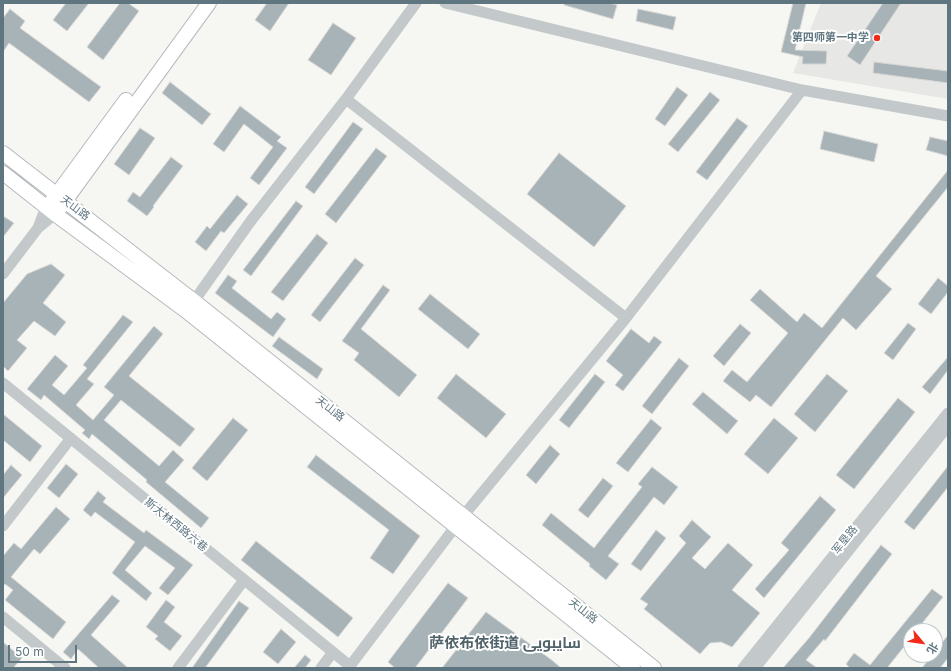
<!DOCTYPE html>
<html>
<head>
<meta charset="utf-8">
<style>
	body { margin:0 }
	#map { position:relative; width:951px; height:671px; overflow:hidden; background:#f6f6f2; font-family:Inter,"Noto Sans SC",sans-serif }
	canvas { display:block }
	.frame { position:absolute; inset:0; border:4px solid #5f7680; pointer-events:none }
	.north { position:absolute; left:903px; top:623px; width:40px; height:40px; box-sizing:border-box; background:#fff; border:1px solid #bfc8cc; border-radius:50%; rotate:119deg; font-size:11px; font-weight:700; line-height:16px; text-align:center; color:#5f7680 }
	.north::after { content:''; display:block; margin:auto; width:14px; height:18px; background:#f12b17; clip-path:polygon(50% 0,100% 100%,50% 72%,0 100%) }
	.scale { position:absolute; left:8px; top:645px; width:69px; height:18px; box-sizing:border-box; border:2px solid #5f7680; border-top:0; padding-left:5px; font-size:12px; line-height:14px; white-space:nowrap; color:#5f7680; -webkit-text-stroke:3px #fff; paint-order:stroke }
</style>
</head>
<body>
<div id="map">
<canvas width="951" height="671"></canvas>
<div class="frame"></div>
<div class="north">北</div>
<div class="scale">50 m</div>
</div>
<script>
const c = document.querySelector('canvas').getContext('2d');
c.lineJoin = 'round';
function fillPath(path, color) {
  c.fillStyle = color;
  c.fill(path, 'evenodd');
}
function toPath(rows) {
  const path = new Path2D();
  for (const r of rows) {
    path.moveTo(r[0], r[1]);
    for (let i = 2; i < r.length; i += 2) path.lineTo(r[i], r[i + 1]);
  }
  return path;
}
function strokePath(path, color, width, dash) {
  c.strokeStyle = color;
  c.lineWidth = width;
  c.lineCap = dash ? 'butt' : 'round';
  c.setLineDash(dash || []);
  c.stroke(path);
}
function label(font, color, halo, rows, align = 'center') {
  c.font = font + ' Inter,Cairo,"Noto Sans SC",sans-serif';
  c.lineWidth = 4;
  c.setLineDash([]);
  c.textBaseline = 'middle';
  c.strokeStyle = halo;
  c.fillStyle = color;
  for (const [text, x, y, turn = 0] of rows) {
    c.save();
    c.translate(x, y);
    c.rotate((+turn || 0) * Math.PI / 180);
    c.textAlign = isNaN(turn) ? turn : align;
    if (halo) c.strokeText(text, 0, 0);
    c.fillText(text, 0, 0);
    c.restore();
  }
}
fillPath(toPath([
	[821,3,948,3,948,99,793,73]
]), '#e7e7e6');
const building = toPath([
	[66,3,89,3,67,31,53,20,66,3],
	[120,3,128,3,139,11,103,60,87,47,120,3],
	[267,3,289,3,270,31,255,20,267,3],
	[565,3,609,3,617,5,613,19,564,5,565,3],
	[793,3,806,3,795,50,827,51,826,64,802,64,803,57,781,52,793,3],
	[883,3,901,3,860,65,847,56,883,3],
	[10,9,25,21,20,28,101,87,89,102,9,43,3,52,3,18,10,9],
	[638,9,676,17,673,30,636,21,638,9],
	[333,23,356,38,331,75,308,60,333,23],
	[874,62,948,71,948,83,873,73,874,62],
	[170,82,211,114,202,125,162,93,170,82],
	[677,87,688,95,665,126,655,119,677,87],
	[710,92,720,100,678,152,668,144,710,92],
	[240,106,281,137,277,141,287,148,259,185,250,178,273,147,244,124,224,152,213,144,240,106],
	[737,118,748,126,707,180,696,172,737,118],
	[353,122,363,129,314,194,305,187,353,122],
	[140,128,155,138,129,175,114,164,140,128],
	[824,131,878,144,874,162,820,149,824,131],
	[930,137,948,141,948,156,926,150,930,137],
	[376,148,387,156,336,223,325,214,376,148],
	[559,153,626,206,594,247,527,194,559,153],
	[171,157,183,166,153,206,154,207,147,216,127,201,133,192,140,197,171,157],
	[948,170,948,187,876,276,892,289,856,330,843,318,771,407,756,395,750,402,723,381,732,370,747,382,788,333,750,300,760,289,797,322,804,313,822,328,948,170],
	[237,195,248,204,224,233,221,231,206,251,195,242,207,226,210,229,237,195],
	[296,201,303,206,251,276,243,270,296,201],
	[3,216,14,223,3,237,3,216],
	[317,234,328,243,283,301,271,292,317,234],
	[355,258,364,265,320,322,311,315,355,258],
	[51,264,65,275,43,303,66,322,55,336,34,321,17,340,27,348,8,371,3,366,3,303,27,274,51,264],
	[228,275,237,281,232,288,271,319,277,312,286,319,273,337,215,293,228,275],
	[938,278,948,286,948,292,931,314,918,304,938,278],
	[383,285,390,290,361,329,417,375,399,397,354,360,359,353,342,341,383,285],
	[430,294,480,334,468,349,418,309,430,294],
	[123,315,133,322,87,379,94,384,76,405,93,420,114,395,104,387,154,326,163,334,129,376,195,429,180,447,121,400,104,420,159,466,173,450,184,460,165,482,209,518,201,528,146,482,147,480,92,434,89,439,82,433,85,430,44,395,41,400,27,389,55,355,68,366,52,385,64,395,87,368,83,365,123,315],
	[908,323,916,329,893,360,884,353,908,323],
	[740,324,751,333,724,366,713,356,740,324],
	[631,329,649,343,654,336,662,342,623,391,615,385,623,375,606,361,631,329],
	[279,337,323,369,317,379,272,346,279,337],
	[948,357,948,370,930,394,922,387,948,357],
	[679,358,689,366,652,414,642,406,679,358],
	[456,374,506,414,486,438,437,398,456,374],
	[595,374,605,382,569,428,559,420,595,374],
	[827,374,848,391,815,432,794,414,827,374],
	[703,392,738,421,727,434,692,404,703,392],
	[898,398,915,412,854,489,836,475,898,398],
	[3,414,42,446,30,462,3,440,3,414],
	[233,418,248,430,207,481,192,468,233,418],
	[774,418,798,438,768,474,744,454,774,418],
	[651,419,662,428,628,472,616,463,651,419],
	[550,445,560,454,536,484,526,475,550,445],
	[316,455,420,536,393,574,370,558,389,530,307,467,316,455],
	[66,464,78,474,59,498,47,488,66,464],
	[11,465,22,475,3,498,3,475,11,465],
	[948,466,948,487,914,530,904,522,948,466],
	[652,467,678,487,664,505,654,497,608,556,619,564,606,580,589,566,590,564,542,525,551,513,594,548,642,487,638,484,652,467],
	[603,478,613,486,588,518,578,510,603,478],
	[98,491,106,498,103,502,144,533,146,530,193,565,168,595,159,588,175,568,145,546,125,570,152,593,146,601,112,573,135,542,95,512,91,517,83,510,98,491],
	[820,496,836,510,764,598,755,589,789,550,781,543,820,496],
	[56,507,70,519,40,554,34,549,11,577,66,622,53,639,5,600,13,590,5,584,3,586,3,556,14,543,21,549,56,507],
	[692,520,711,537,692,558,705,569,728,543,753,565,732,590,760,613,732,647,721,642,710,643,700,654,644,609,648,604,640,599,686,543,679,536,692,520],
	[656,530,666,538,641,571,631,564,656,530],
	[256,541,353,618,338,637,241,560,256,541],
	[881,545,892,554,825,641,824,639,806,660,817,668,783,668,809,638,881,545],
	[448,583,468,598,415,668,395,668,388,662,448,583],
	[932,589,943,597,916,631,911,631,911,638,887,668,850,668,846,664,854,653,870,665,932,589],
	[112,595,120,601,91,635,128,668,99,668,78,649,71,659,63,652,112,595],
	[166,600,175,607,164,622,182,636,170,651,155,639,158,636,146,627,166,600],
	[239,601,249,608,205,668,192,668,239,601],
	[486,612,553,661,561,668,442,668,486,612],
	[281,629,296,642,278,664,263,652,281,629],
	[948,635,948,658,940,668,922,668,932,655,935,655,935,652,948,635],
	[3,642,22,658,13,668,6,668,3,666,3,642],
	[305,655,311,660,305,668,294,668,305,655]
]);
fillPath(building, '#a7b3b7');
strokePath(building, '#d8d7d5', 1);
const major = toPath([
	[3,153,194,301,654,668],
	[3,173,55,214,185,310,633,668],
	[52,201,126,100],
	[60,208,209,3]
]);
strokePath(major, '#b4babd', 16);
strokePath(toPath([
	[445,3,802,90,948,116],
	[346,99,626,318],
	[46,207,38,228,55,214],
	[3,274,38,228],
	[194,301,250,222,346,99,416,3],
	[3,383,350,666,464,515,626,318,802,90],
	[3,526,71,438],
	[3,617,65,668],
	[178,668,244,580],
	[321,668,333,652],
	[743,668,948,413],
	[755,668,948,426]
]), '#c3c8cb', 11);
strokePath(major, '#fff', 14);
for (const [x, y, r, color] of [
	[877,38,4,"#f12b17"]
]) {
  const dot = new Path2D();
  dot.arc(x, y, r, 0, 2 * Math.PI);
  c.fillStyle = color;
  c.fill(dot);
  strokePath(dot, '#fff', 1.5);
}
label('bold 11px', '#5f7680', '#fff', [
	["第四师第一中学",869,38]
], 'right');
label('11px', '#5f7680', '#fff', [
	["天山路",75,208,37],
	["天山路",330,409,38],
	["斯大林西路六巷",176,525,39],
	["军垦路",845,540,-51],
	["天山路",583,611,39]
]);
label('bold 15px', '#51636a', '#fff', [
	["萨依布依街道 سايبويى",505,643]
]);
</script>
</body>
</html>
